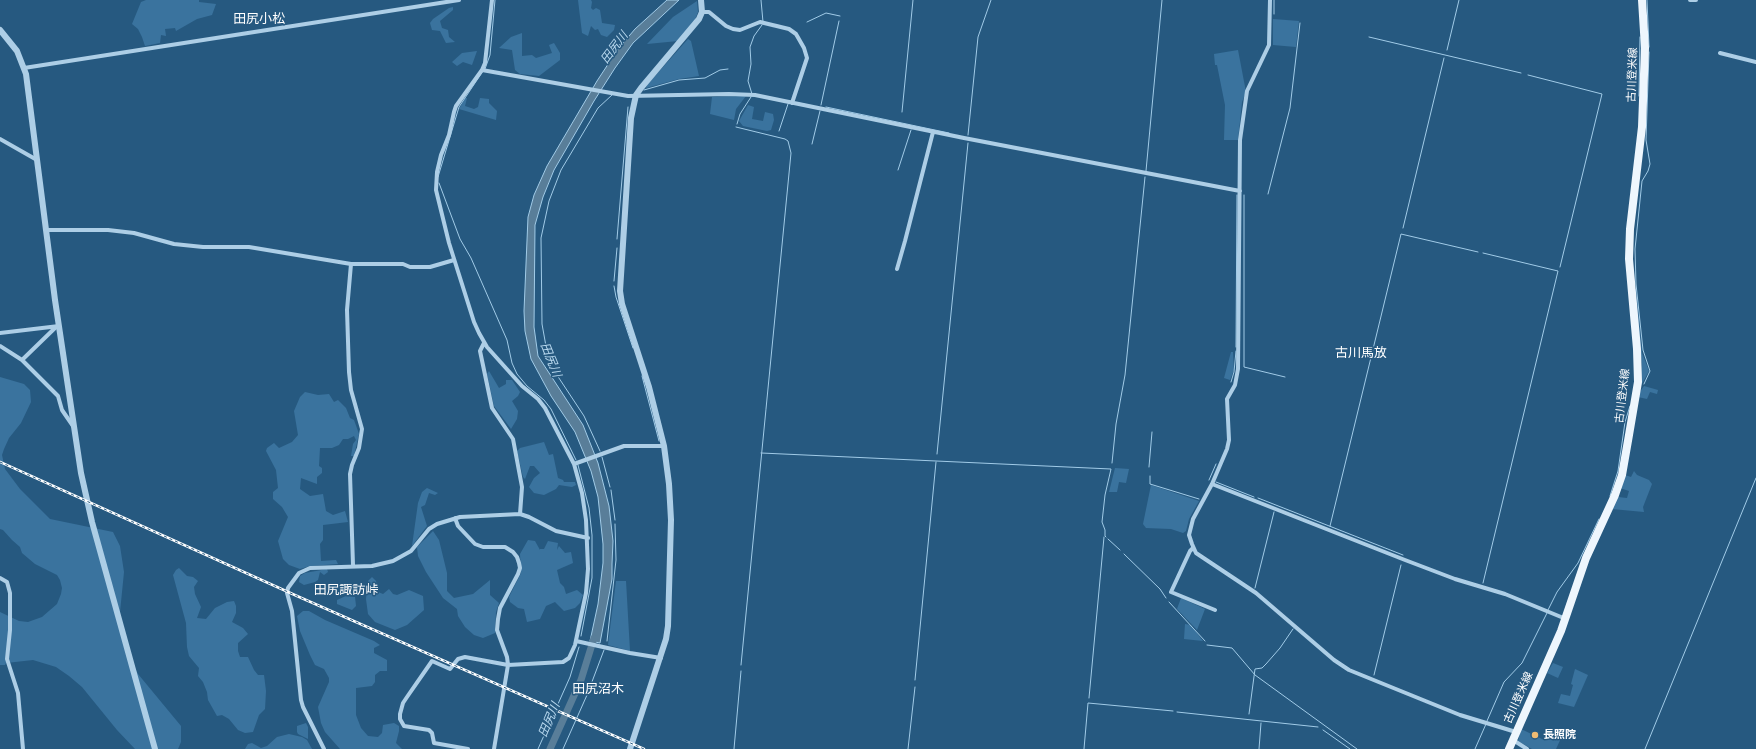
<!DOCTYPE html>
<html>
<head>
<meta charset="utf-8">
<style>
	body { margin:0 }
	canvas { display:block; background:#265980 }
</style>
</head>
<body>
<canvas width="1756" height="749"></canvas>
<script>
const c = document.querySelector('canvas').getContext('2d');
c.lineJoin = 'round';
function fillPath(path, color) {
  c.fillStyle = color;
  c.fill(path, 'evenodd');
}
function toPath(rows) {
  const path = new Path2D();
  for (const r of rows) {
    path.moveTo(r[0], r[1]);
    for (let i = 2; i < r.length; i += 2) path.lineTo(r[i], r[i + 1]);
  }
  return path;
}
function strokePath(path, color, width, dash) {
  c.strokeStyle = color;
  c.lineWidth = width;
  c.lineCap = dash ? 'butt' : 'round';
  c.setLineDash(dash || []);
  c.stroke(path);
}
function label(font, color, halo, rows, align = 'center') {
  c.font = font + ' "Sofia Sans Condensed","Noto Sans JP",sans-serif';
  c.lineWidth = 3;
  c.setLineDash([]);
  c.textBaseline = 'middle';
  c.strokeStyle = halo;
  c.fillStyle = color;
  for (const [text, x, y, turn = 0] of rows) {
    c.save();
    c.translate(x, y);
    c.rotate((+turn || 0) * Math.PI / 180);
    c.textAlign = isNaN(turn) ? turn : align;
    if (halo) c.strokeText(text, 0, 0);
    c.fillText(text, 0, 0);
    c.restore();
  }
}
fillPath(toPath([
	[146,0,199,0,199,2,216,4,212,15,197,19,176,31,175,28,165,29,166,36,161,35,160,43,145,46,142,37,138,29,132,24,141,2],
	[578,0,591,0,592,2,591,8,593,10,596,8,600,10,602,23,615,25,614,30,607,37,601,35,598,29,595,30,591,26,588,36,582,33],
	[697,1,698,12,694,22,678,41,647,44,673,17],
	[453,7,453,10,440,21,442,28,448,30,449,37,455,42,446,43,440,31,432,30,430,23,433,19,449,8],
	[1273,19,1299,21,1296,47,1273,45],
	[522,33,522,56,532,55,536,58,552,53,549,45,554,43,560,53,560,60,539,76,520,74,515,70,512,50,499,48,511,37],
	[688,39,691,41,699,76,679,79,646,88,647,85],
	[1238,50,1246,92,1242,102,1238,140,1224,140,1225,105,1217,65,1215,65,1214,54],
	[477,51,472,65,463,62,457,66,452,62,462,53],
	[746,96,736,109,734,120,710,114,712,97],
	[465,98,467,98,465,106,474,109,478,107,480,98,489,99,489,103,497,111,496,120,459,109],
	[748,105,754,107,752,119,763,121,765,112,773,114,774,120,771,130,767,131,743,126,739,121],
	[1634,289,1636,289,1642,353,1649,371,1639,389,1642,365],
	[1231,352,1233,352,1234,370,1230,380,1224,378],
	[489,371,499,388,506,384,506,380,512,380,520,392,518,396,512,401,518,411,517,419,511,429,494,406,487,374],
	[0,377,24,384,30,390,31,402,21,423,9,438,4,449,2,455,5,469,20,489,50,519,113,532,120,546,124,572,119,622,133,664,138,674,181,726,181,742,178,749,135,749,117,730,82,687,69,676,56,667,33,660,6,663,5,665,0,665,0,612,19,621,28,622,42,617,57,604,61,594,62,588,60,580,57,575,35,564,22,553,20,547,12,540,3,530,0,529],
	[1644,386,1658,390,1657,394,1650,392,1647,399,1638,397,1639,393],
	[305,392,318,395,329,394,334,402,338,400,346,408,350,418,354,420,359,434,354,456,351,456,353,444,356,440,354,436,348,439,343,439,339,445,332,448,320,448,319,466,322,468,322,473,317,477,317,484,301,478,300,489,310,496,323,494,326,511,333,515,345,511,348,522,323,525,323,540,320,544,321,561,336,560,338,564,310,566,300,569,289,565,283,559,278,541,288,517,282,507,273,499,273,492,278,488,276,470,266,451,267,448,274,443,279,448,292,442,298,435,294,411,300,397],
	[544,442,549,455,553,454,558,478,563,480,564,482,575,482,576,485,572,487,559,485,556,489,544,495,534,493,529,487,534,478,540,473,534,466,530,466,525,479,523,477,517,451,520,448],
	[1115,468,1129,469,1126,483,1119,482,1117,492,1109,492],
	[1634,471,1637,475,1649,480,1652,484,1643,507,1644,512,1612,509,1618,497,1627,498,1629,491,1620,488,1625,475,1631,477],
	[1151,485,1199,501,1189,519,1186,531,1183,533,1171,529,1146,528,1143,524],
	[427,488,438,493,435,495,429,493,425,505,421,507,427,526,412,546,418,503,422,492],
	[433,531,439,540,447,573,447,591,454,598,473,594,490,580,490,595,499,603,496,612,495,633,483,638,474,635,465,627,458,616,457,609,443,598,426,572,418,556,417,547],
	[528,540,535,541,540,550,540,549,544,549,548,541,558,543,557,550,559,546,565,553,571,552,573,563,557,570,560,583,564,587,566,594,577,590,583,595,580,603,575,608,564,611,555,602,546,606,540,619,527,622,524,609,518,608,510,602,509,597,521,573,520,554],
	[179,568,187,576,193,577,198,581,194,587,195,594,201,607,197,618,206,619,215,608,227,602,234,601,236,606,236,613,232,622,243,628,248,634,238,643,238,651,240,657,248,657,254,670,258,675,264,675,266,691,265,709,259,715,253,732,245,733,238,730,229,719,222,715,217,716,208,700,207,692,203,682,198,676,199,668,189,656,187,647,186,623,173,575,176,570],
	[327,569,328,572,324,575,320,572,318,580,315,582,304,585,299,582,300,576,305,573],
	[372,577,376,581,378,592,383,594,389,589,393,594,397,595,409,590,423,596,424,610,407,625,395,630,375,622,368,614,366,599,368,581],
	[616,581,626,581,630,651,608,645],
	[346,596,355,597,356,606,352,610,337,604,337,600],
	[1181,598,1205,609,1197,630,1177,609],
	[303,611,309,611,325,620,374,641,380,645,374,648,374,653,387,660,387,671,380,671,375,675,375,682,372,686,356,688,356,715,361,728,368,736,378,737,382,733,383,725,394,723,399,726,399,731,396,743,402,749,340,749,325,732,321,723,318,707,329,682,329,678,324,669,315,665,310,655,300,631,297,616],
	[1185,624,1191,625,1203,641,1184,639],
	[1553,663,1563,667,1558,678,1547,673],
	[1575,669,1588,675,1574,707,1558,703,1561,694,1570,696,1573,685,1571,684],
	[306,723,308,727,308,739,298,734,297,732,297,726],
	[1521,729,1544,740,1549,730,1562,736,1556,749,1532,749,1518,741],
	[289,734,302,737,307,740,312,749,320,749,245,749,248,744,252,743,261,748,267,746,277,737]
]), '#3a739e');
const water = toPath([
	[667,0,679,0,633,43,615,68,594,101,554,170,543,197,535,225,534,327,538,356,583,425,598,463,609,506,613,541,612,564,612,579,600,643,590,641,598,604,603,563,603,544,598,497,591,471,575,432,551,396,531,359,525,331,524,311,528,217,534,195,547,166,597,81,618,49,635,29,667,0]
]);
fillPath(water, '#597e99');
strokePath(water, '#a1cbe7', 1);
strokePath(toPath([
	[761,0,763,22],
	[1274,0,1274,14],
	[1647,0,1649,47],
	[807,22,826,13,840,16],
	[1369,37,1521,73],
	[1447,50,1459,0],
	[485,69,490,55,495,0],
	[1528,75,1602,94,1560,267],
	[644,90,679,80,705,78,720,70,728,69],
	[752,94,748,81,751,64,750,47,754,36,762,25],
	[1639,96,1640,37],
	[821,105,839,21],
	[826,107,949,133],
	[902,112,913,0],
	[737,124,740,114,751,97],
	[736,127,785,139,788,141,791,153,741,665],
	[779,131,788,104],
	[968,135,978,37,991,0],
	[812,144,820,111],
	[898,170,911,130],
	[1146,171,1162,0],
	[438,177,459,107,483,71],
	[439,183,460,239,471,258,507,340,512,363,517,374,527,386,544,400,551,409,576,460],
	[1268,194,1290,108,1300,23],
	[1244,195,1244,367,1285,377],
	[1403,228,1444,58],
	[617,239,628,107],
	[614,281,617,248],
	[614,286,616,297,633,348],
	[1236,347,1237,195],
	[642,376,659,441],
	[1231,382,1234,372,1236,351],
	[1644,384,1650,371,1643,350,1636,284,1635,249,1642,181,1648,171,1650,164,1646,140,1649,52],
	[600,451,584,416,549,363,542,324,541,238,549,201,561,170,598,108,612,95],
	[761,453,1111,469,1105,495,1102,522,1105,530,1105,536,1106,537],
	[937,454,968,143],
	[602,457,610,487],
	[1112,463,1116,424,1125,375,1145,177],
	[578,465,589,508,592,535,592,578,581,636],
	[1149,467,1152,432],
	[1150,476,1150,484,1199,499],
	[1209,480,1216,464],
	[1216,482,1254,497],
	[611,490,615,520],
	[1610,496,1618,471,1625,422,1630,406],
	[1258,498,1403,555],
	[1330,526,1401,234,1478,252],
	[1108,539,1120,550],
	[1124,554,1160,589,1166,598],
	[1483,583,1558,271,1483,253],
	[1255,588,1274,512],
	[1169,602,1205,641],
	[1548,610,1557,592,1578,563,1599,519],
	[607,641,616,560,615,524],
	[1207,645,1232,648,1255,675,1357,749],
	[1374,675,1401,565],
	[915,680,936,462],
	[1089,698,1104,537],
	[1177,712,1318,727],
	[1249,714,1255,669,1262,668,1266,664,1280,648,1293,629],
	[1487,721,1504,682,1522,663,1547,613],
	[1323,730,1350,749],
	[538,749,570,677,579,647],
	[563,749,587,695,604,650],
	[734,749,741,671],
	[908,749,915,687],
	[1084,749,1088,703,1173,711],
	[1259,749,1261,723],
	[1475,749,1486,724],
	[1645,749,1756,478]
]), '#a1cbe7', 1);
strokePath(toPath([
	[550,749,581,680,594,638]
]), '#597e99', 7);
strokePath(toPath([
	[1270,0,1269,45,1247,91,1240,140,1238,369,1235,385,1227,399,1229,440,1227,449,1212,484,1193,519,1189,535,1192,544,1196,553,1256,593,1334,660,1349,670,1460,715,1516,732],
	[1690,0,1696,0],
	[702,12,709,12,726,26,733,29,740,30,760,22,789,29,796,34,804,48,807,58,792,103],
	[1720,53,1756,62],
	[24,68,459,0],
	[482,70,628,96,729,94,755,95,964,138,1240,191],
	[0,139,37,160],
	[46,230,108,230,134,233,174,244,203,247,249,247,351,264,403,264,410,267,430,267,454,260],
	[351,264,347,310,349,372,351,390,362,429,359,448,352,465,350,474,353,565],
	[897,269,905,241,933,132],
	[0,333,59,326],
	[484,343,480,351,492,408,513,439,522,487,520,514],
	[0,346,22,360,58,396,62,410,73,426],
	[22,360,56,327],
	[574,464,624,446,664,446],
	[1212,484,1405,560,1455,579,1505,594,1566,619],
	[455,518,458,526,475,544,483,547,505,547,513,552,517,557,519,563,520,568,518,574,500,608,498,619,497,630,507,657,508,665,494,749],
	[1193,548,1190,551,1171,592,1215,610],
	[0,578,7,582,10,593,10,630,7,659,18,693,23,749],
	[576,641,630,653,661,658],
	[1513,740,1527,749],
	[324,749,303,707,301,700,292,611,287,593,288,588,299,573,310,568,372,566,393,561,411,551,429,529,437,524,460,517,520,514,529,517,556,531,588,538],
	[468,749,434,743,432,733,429,730,404,726,400,719,400,714,403,703,407,697,432,661,450,669,458,659,465,657,508,665,563,662,569,658,575,645,586,593,588,569,586,520,582,493,574,464,545,408,538,399,522,386,487,347,479,333,474,322,449,243,436,190,437,172,441,155,449,135,454,112,456,106,482,70,485,63,492,0]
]), '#adcee6', 4);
strokePath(toPath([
	[0,30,17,51,26,74,55,300,81,473,92,522,155,749],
	[630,749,666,639,668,626,671,520,669,484,664,446,649,387,622,304,620,291,631,118,636,95,641,88,699,19,702,12,701,0]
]), '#adcee6', 6);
strokePath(toPath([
	[1509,749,1561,631,1586,558,1615,495,1622,475,1629,435,1638,382,1637,349,1629,259,1630,229,1642,127,1645,48,1642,0]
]), '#eef6fd', 8);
const rail = toPath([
	[0,462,297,596,644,749]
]);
strokePath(rail, '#fff', 2.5);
strokePath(rail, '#265980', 1, [3]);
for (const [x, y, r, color] of [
	[1535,735,4,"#efbb72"]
]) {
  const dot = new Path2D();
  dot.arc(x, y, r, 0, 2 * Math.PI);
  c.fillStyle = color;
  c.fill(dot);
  strokePath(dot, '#265980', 1.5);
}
label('11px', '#fff', '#265980', [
	["古川登米線",1633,75,-88],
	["古川登米線",1623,396,-83],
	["古川登米線",1519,698,-66]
]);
label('bold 11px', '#fff', '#265980', [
	["長照院",1543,735]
], 'left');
label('italic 12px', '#b8d8ee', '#265980', [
	["田尻川",615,48,-53],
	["田尻川",550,360,68],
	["田尻川",550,720,-67]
]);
label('13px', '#fff', '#265980', [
	["田尻小松",259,20],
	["古川馬放",1361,354],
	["田尻諏訪峠",346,591],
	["田尻沼木",598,690]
]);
</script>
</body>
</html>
